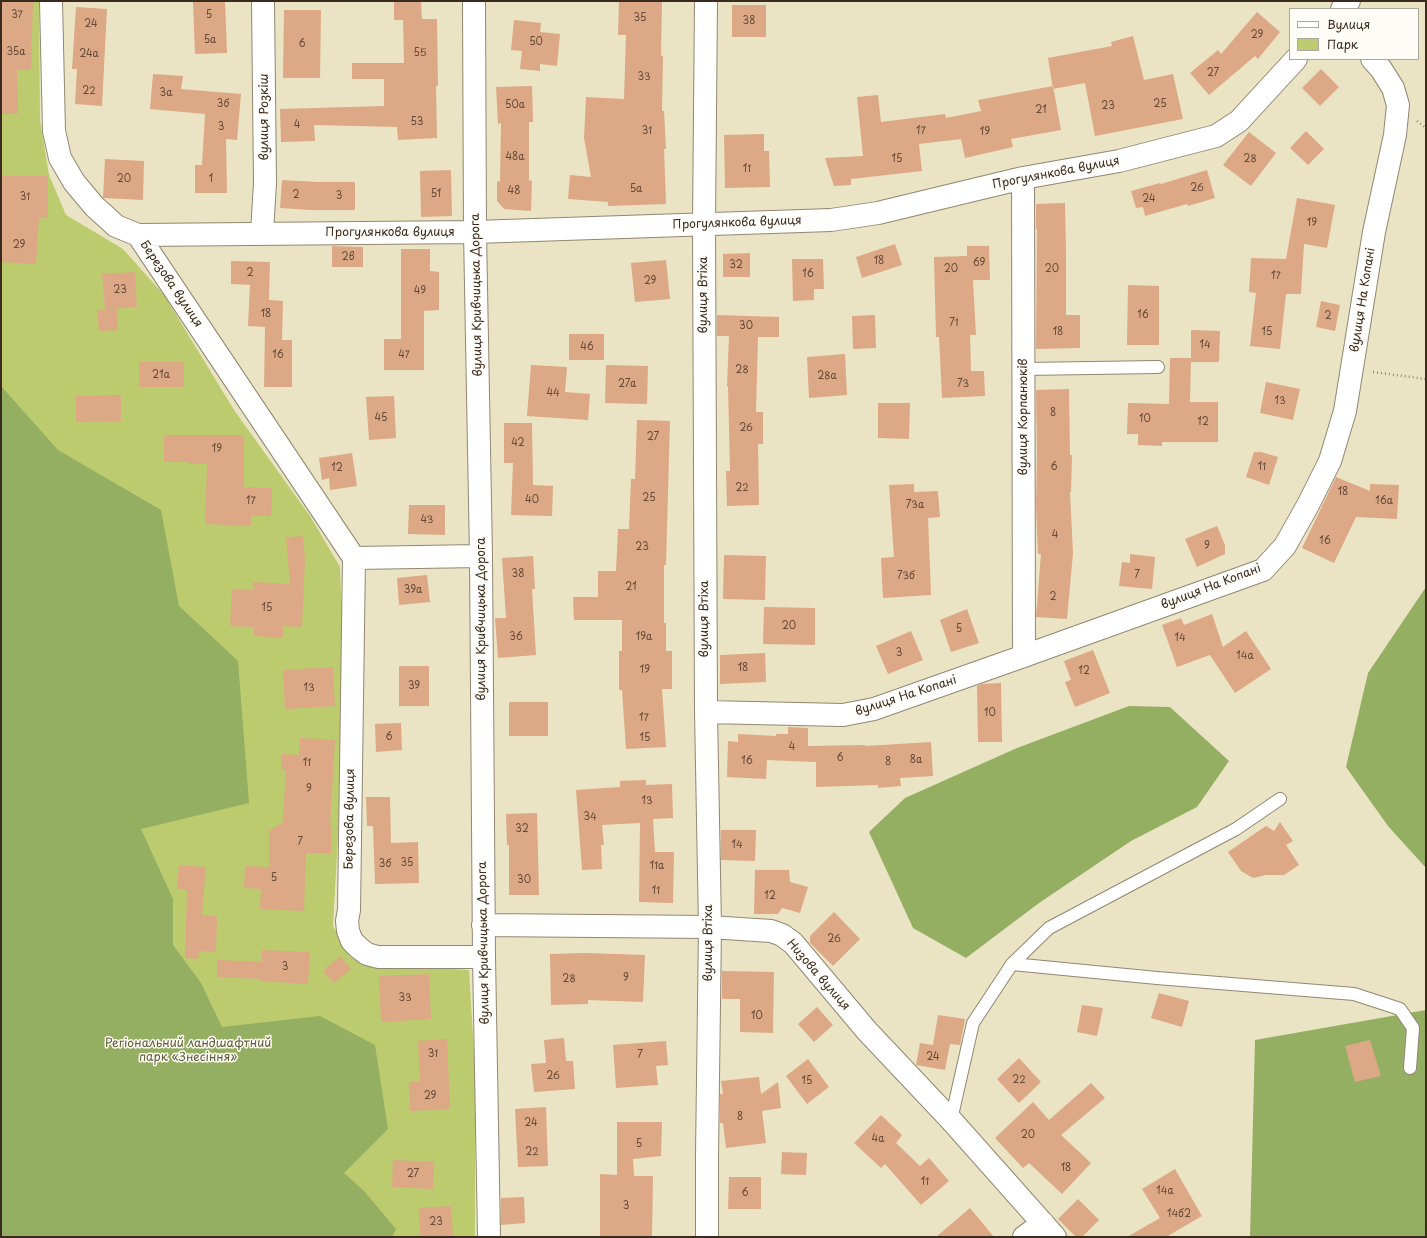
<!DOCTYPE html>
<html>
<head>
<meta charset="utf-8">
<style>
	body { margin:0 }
	#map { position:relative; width:1427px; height:1238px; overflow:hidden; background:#eae4c4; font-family:"Playpen Sans",sans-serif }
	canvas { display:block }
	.frame { position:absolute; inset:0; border:2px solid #3b2a1e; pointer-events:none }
	.legend { position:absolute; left:1289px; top:8px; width:130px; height:52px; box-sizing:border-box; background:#fdfcf7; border:1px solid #afa8a0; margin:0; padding:5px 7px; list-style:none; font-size:12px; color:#3b2a1e }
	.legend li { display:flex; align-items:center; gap:8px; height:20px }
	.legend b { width:20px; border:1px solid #afa8a0 }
</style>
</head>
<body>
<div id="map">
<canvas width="1427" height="1238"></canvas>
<div class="frame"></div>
<ul class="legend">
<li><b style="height:5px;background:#fff"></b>Вулиця</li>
<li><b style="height:11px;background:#bbcb6e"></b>Парк</li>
</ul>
</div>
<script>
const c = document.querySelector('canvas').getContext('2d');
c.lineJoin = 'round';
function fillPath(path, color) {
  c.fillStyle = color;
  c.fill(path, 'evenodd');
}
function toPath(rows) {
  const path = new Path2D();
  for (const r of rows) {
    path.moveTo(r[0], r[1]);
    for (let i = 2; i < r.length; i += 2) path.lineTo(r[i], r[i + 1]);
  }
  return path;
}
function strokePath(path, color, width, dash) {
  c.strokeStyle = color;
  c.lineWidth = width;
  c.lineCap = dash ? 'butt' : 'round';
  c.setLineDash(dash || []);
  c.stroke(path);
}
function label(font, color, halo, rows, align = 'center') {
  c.font = font + ' "Playpen Sans",sans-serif';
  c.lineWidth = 3;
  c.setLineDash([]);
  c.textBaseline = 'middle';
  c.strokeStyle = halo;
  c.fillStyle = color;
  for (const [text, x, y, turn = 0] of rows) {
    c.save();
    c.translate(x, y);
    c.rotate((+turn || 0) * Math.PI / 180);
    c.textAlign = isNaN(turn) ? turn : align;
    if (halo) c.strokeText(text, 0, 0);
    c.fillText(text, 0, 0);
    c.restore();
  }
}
fillPath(toPath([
	[1,1,39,1,40,120,49,175,66,215,123,249,164,295,234,410,310,516,340,567,343,648,343,747,333,926,350,957,383,965,469,970,475,1071,475,1237,1,1237]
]), '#bbcb6e');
fillPath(toPath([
	[1,386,58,450,161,510,179,606,238,661,249,803,141,829,173,899,173,945,201,983,222,1027,320,1016,375,1045,388,1129,344,1173,364,1191,396,1229,392,1237,1,1237],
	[1426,587,1426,868,1388,826,1346,767,1368,673],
	[1129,706,1170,707,1229,761,1197,807,1131,841,1039,903,966,958,913,928,869,832,905,798,1017,748],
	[1426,1010,1426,1237,1250,1237,1255,1040]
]), '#94af61');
fillPath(toPath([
	[1,1,33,1,31,70,17,69,18,114,1,114],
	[225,1,227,53,195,54,193,2],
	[394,1,421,1,422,19,437,19,438,86,436,86,437,138,398,140,397,127,314,125,315,141,281,142,280,109,384,106,384,79,352,79,352,63,404,63,403,20,394,20],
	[619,1,662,1,661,56,663,56,662,111,664,111,666,149,664,149,666,204,608,206,608,202,568,199,570,175,591,177,584,138,586,97,624,99,626,35,618,35],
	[732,5,766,5,766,37,732,37],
	[76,7,107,9,102,106,75,104,77,69,72,69],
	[284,10,321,10,320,78,283,78],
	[1257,12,1280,32,1258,59,1255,56,1209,95,1190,73,1218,50,1221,54],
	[514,20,541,23,540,32,560,34,557,66,540,64,540,71,520,69,522,51,511,50],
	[1133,36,1144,80,1173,74,1183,119,1095,136,1085,83,1053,89,1048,58,1112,46,1111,42],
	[1321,69,1339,87,1320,106,1302,88],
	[153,74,183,76,181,89,241,94,237,140,226,139,227,193,195,193,195,165,202,165,205,114,150,109],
	[532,86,533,122,529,122,529,181,532,180,531,211,504,209,497,201,497,182,500,181,501,123,498,124,496,87],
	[1053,86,1061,130,1011,139,1013,147,965,158,961,139,919,144,922,171,851,179,851,185,834,186,825,158,863,156,857,97,878,95,881,122,945,114,946,118,981,111,978,100],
	[1306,131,1324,149,1308,165,1290,148],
	[1249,132,1276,153,1251,186,1223,165],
	[764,134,764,151,769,151,770,187,725,188,724,135],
	[105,159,144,161,143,200,103,198],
	[451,170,452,216,421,217,420,171],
	[1207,170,1215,198,1188,206,1187,204,1145,216,1143,207,1136,208,1131,191,1160,183,1161,184],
	[1,176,48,176,48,218,39,218,36,264,1,262],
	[282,180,318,182,355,182,355,210,311,210,280,208],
	[1297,198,1335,205,1327,248,1304,244,1301,294,1286,294,1280,349,1250,346,1256,293,1249,292,1251,258,1286,259],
	[1065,203,1066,252,1066,315,1080,315,1080,348,1036,349,1037,229,1036,229,1036,204],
	[895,244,902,265,862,278,856,257],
	[332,246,363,247,363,267,332,267],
	[967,246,989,246,990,280,973,280,976,335,970,335,971,371,984,371,985,396,942,398,939,337,936,337,934,257,967,256],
	[401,249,430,249,430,271,439,272,439,310,424,311,424,370,384,370,384,339,401,339],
	[750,253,750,277,723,277,723,254],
	[792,259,823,259,824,289,814,289,814,300,793,301],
	[666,260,670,299,635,302,631,263],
	[231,261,270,262,269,300,283,301,282,340,292,340,292,387,264,387,265,327,248,326,250,285,231,284],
	[135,272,137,307,109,309,117,308,118,330,99,331,97,309,105,309,102,274],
	[1128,285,1159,286,1159,345,1127,345],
	[1321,301,1340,305,1335,331,1316,327],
	[717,315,779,317,779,337,758,337,756,412,763,412,763,444,758,444,759,505,727,506,726,471,730,471,728,386,727,386,729,336,717,336],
	[875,315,876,348,853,349,852,316],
	[1191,330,1220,331,1219,362,1191,362],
	[569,334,604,334,604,360,569,360],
	[845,354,847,395,809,398,807,357],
	[1170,358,1191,358,1190,402,1218,402,1218,442,1162,442,1162,446,1138,445,1138,434,1127,434,1128,403,1169,404],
	[139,362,184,362,184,387,139,387],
	[531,365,567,367,565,392,590,394,588,420,527,416],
	[606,365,648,366,647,404,605,403],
	[1266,382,1300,389,1293,420,1260,413],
	[1069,389,1070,455,1072,455,1071,492,1070,492,1073,553,1067,619,1036,617,1041,554,1038,554,1036,505,1037,455,1036,390],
	[121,395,121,421,76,422,76,396],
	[394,396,396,438,369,440,366,397],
	[878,403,910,403,909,439,878,438],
	[637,420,670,421,666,565,664,565,664,623,666,623,666,651,672,651,672,689,662,689,666,747,626,749,622,690,619,690,619,651,622,651,622,620,574,620,573,597,598,597,598,571,616,571,618,529,629,529,631,479,635,479],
	[504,423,532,423,533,485,553,486,552,516,511,515,513,463,504,463],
	[164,435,244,435,244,487,272,488,271,516,251,515,251,526,205,524,207,464,189,464,189,462,164,462],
	[1254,452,1261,452,1278,457,1269,485,1246,477],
	[352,453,357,486,330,490,329,478,322,480,319,458],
	[1336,477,1370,491,1370,484,1399,485,1397,519,1356,517,1334,563,1302,548],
	[914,484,914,492,938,491,940,517,928,518,931,595,883,598,881,558,894,557,889,485],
	[409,505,445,505,445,535,408,534],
	[1217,526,1225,545,1225,554,1197,567,1185,539],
	[303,536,305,560,302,627,283,626,283,638,254,636,254,627,230,626,232,589,253,590,253,582,290,584,286,538],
	[1130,554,1155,557,1152,589,1119,586,1122,562,1130,563],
	[724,555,766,556,765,600,723,599],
	[533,556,535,589,532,589,536,655,498,658,495,618,506,618,502,558],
	[427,575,430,602,399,605,397,578],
	[764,607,815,608,815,645,763,644],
	[967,609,979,643,951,652,940,620],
	[1212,614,1223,647,1246,631,1271,669,1235,693,1210,655,1177,667,1162,625,1181,618,1184,625],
	[911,631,923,660,888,674,876,646],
	[1093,650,1110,693,1075,707,1065,682,1071,680,1064,661],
	[765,653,766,682,720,684,720,655],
	[399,666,429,666,429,706,399,706],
	[333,667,335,706,285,709,283,670],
	[1001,683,1002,742,978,742,977,686,982,684],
	[509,702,548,702,548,736,509,736],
	[401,723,402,750,376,752,375,724],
	[788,727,808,728,808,746,865,745,865,746,931,742,933,776,900,778,901,786,878,788,878,785,816,787,816,762,767,760,766,779,727,777,728,741,738,742,738,734,776,736,776,734,788,734],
	[300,738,335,740,330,825,331,825,331,853,306,853,304,911,260,909,261,889,244,888,245,866,269,867,269,831,283,822,286,770,281,770,282,754,299,755],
	[646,780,646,785,672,784,673,818,653,819,655,852,674,852,673,903,639,902,640,823,602,825,604,845,601,845,602,869,582,870,576,790,620,787,620,781],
	[366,797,390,797,391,843,418,842,419,883,375,884,373,826,367,826],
	[537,813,539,895,509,895,509,845,507,845,506,814],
	[1280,822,1293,841,1286,845,1299,865,1284,875,1266,875,1253,878,1241,871,1228,852,1266,826,1274,831],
	[721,830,756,830,755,861,721,860],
	[179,865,206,867,202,915,217,916,216,952,199,951,198,959,185,958,187,890,177,889],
	[755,870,789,870,790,882,808,887,800,913,782,908,778,914,754,914],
	[834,912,860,939,833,966,810,943,810,936],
	[262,950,310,952,308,984,261,981,261,979,217,977,217,960,262,962],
	[587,953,645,955,643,1002,588,1000,588,1004,551,1005,550,954],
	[340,956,351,969,334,983,323,971],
	[722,971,774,972,773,1033,740,1032,740,999,722,999],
	[429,974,431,1019,381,1022,379,976],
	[1159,993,1189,1001,1182,1027,1151,1018],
	[1082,1005,1103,1008,1097,1036,1077,1032],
	[817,1007,833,1025,814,1042,798,1024],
	[938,1015,965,1019,960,1045,950,1044,945,1070,916,1065,920,1043,933,1045],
	[564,1038,566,1061,573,1061,575,1089,534,1092,531,1064,546,1063,544,1040],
	[447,1039,450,1109,410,1111,409,1082,420,1082,418,1041],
	[1370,1040,1381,1076,1355,1082,1345,1046],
	[666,1041,668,1065,656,1066,658,1085,616,1088,613,1045],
	[1019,1058,1041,1082,1019,1103,997,1079],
	[808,1059,829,1087,807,1104,786,1076],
	[759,1077,761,1094,778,1082,781,1108,762,1111,766,1143,726,1148,723,1123,720,1123,720,1094,723,1094,721,1081],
	[1091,1083,1105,1098,1061,1135,1091,1163,1062,1194,1029,1163,1023,1168,995,1138,1033,1102,1049,1120],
	[546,1107,548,1166,518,1167,515,1109],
	[881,1115,902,1135,896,1143,920,1166,929,1158,949,1181,921,1205,885,1164,881,1168,854,1143],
	[617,1122,662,1122,661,1156,633,1159,634,1176,653,1176,652,1237,600,1237,600,1174,617,1175],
	[782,1152,807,1153,806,1175,781,1174],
	[393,1160,434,1162,433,1189,392,1187],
	[1175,1169,1202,1216,1166,1237,1127,1237,1160,1218,1142,1189],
	[729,1177,761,1177,761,1209,728,1209],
	[524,1197,525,1223,501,1225,501,1198],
	[1078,1199,1099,1220,1082,1237,1076,1237,1058,1219],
	[451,1206,453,1237,420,1237,419,1208],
	[970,1208,994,1237,936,1237]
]), '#dca885');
const lane = toPath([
	[1024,369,1158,367],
	[1012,964,1157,978,1354,994,1400,1009,1413,1028,1410,1068],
	[951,1120,973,1023,1012,964,1049,928,1236,829,1280,799]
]);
const street = toPath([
	[51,1,54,131,60,158,74,182,94,206,116,226,138,235,354,558,349,910,347,921,348,931,352,941,359,948,367,954,378,957,484,957],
	[474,1,475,232,481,556,484,957,489,1237],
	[706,1,704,224,706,712,710,927,707,1155,707,1237],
	[1342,9,1349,1],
	[1023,178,1024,656],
	[262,233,265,183,263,1],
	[138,235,475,232,831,220,878,213,1023,178,1119,161,1216,136,1239,121,1296,59],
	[354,558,481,556],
	[706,712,843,715,874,709,1024,656,1263,570,1285,546,1308,505,1330,461,1345,411,1374,232,1395,135,1398,105,1393,88,1381,69,1372,59],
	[483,925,710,927,771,931,782,935,793,943,867,1031,951,1120,1055,1237],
	[1024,1237,1043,1223]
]);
strokePath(lane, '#928771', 14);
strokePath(street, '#928771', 24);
strokePath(toPath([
	[1417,121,1426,128],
	[1373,372,1426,379]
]), '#928771', 2.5, [1, 3]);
strokePath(lane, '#fff', 12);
strokePath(street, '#fff', 22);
label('10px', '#634a38', null, [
	["37",17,15],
	["5",209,15],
	["35",640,18],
	["38",749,21],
	["24",91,24],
	["29",1257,35],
	["5а",210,40],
	["50",536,42],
	["6",302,44],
	["35а",16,52],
	["55",420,53],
	["24а",89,54],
	["27",1213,73],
	["33",644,77],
	["22",89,91],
	["3а",166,93],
	["3б",223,104],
	["25",1160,104],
	["50а",515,105],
	["23",1108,106],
	["21",1041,110],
	["53",417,122],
	["4",297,125],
	["3",221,127],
	["31",647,131],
	["17",921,131],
	["19",985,132],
	["48а",515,157],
	["15",897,159],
	["28",1250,159],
	["11",747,169],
	["20",124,179],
	["1",211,179],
	["26",1197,188],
	["5а",636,189],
	["48",514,191],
	["51",436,194],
	["2",296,195],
	["3",339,196],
	["31",25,197],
	["24",1149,199],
	["19",1312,223],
	["29",19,245],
	["2в",348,257],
	["18",879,261],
	["69",979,263],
	["32",736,265],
	["20",951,269],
	["20",1052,269],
	["2",250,273],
	["16",808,274],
	["17",1276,276],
	["29",650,281],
	["23",120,290],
	["49",420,291],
	["18",266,314],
	["16",1143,315],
	["2",1328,316],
	["71",954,323],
	["30",746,326],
	["18",1058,332],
	["15",1267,332],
	["14",1205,345],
	["46",587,347],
	["16",278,355],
	["47",404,355],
	["28",742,370],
	["21а",161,375],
	["28а",827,376],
	["27а",627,384],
	["73",963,384],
	["44",553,393],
	["13",1280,401],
	["8",1053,413],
	["45",381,418],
	["10",1145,419],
	["12",1203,422],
	["26",746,428],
	["27",653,437],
	["42",518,443],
	["19",217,449],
	["6",1054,467],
	["11",1262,467],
	["12",337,468],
	["22",742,488],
	["18",1343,492],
	["25",649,498],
	["40",532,500],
	["17",251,501],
	["16а",1384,501],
	["73а",915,505],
	["43",427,520],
	["4",1055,535],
	["16",1325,541],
	["9",1207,546],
	["23",642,547],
	["38",518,574],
	["7",1137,575],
	["73б",906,576],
	["21",631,587],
	["39а",413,590],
	["2",1053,597],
	["15",267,608],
	["20",789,626],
	["5",959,629],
	["36",516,637],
	["19а",644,637],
	["14",1180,638],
	["3",899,653],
	["14а",1245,656],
	["18",743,668],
	["19",645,670],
	["12",1084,671],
	["39",414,686],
	["13",309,688],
	["10",990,713],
	["17",644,718],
	["6",389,737],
	["15",645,738],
	["4",792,747],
	["6",840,758],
	["8а",916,760],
	["16",747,761],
	["8",888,762],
	["11",307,763],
	["9",309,789],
	["13",647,801],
	["34",590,817],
	["32",522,829],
	["7",300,842],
	["14",737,845],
	["35",407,863],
	["3б",385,864],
	["11а",657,866],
	["5",274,878],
	["30",524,880],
	["11",656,891],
	["12",770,896],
	["26",834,939],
	["3",285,967],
	["9",626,978],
	["28",569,979],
	["33",405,998],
	["10",757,1016],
	["31",433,1054],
	["7",640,1055],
	["24",933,1057],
	["26",553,1076],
	["22",1019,1080],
	["15",807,1081],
	["29",430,1096],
	["8",740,1117],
	["24",531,1123],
	["20",1028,1135],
	["4а",878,1139],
	["5",639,1144],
	["22",532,1152],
	["18",1066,1168],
	["27",413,1174],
	["11",925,1182],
	["14а",1165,1191],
	["6",745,1193],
	["3",626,1206],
	["14б2",1179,1214],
	["23",436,1222]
]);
label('12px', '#3b2a1e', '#fdfcf7', [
	["вулиця Розкіш",265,117,-90],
	["Прогулянкова вулиця",1056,173,-11],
	["Прогулянкова вулиця",737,223,-2],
	["Прогулянкова вулиця",390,233],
	["Березова вулиця",171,284,56],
	["вулиця Кривчицька Дорога",477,295,-91],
	["вулиця Втіха",704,295,-90],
	["вулиця На Копані",1363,300,-81],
	["вулиця Корпанюків",1024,417,-90],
	["вулиця На Копані",1211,587,-21],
	["вулиця Кривчицька Дорога",482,619,-90],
	["вулиця Втіха",705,619,-90],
	["вулиця На Копані",906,696,-18],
	["Березова вулиця",350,819,-89],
	["вулиця Кривчицька Дорога",484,943,-91],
	["вулиця Втіха",709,943,-90],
	["Низова вулиця",818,975,49]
]);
label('12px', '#615a36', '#fdfcf7', [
	["Регіональний ландшафтний",188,1044],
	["парк «Знесіння»",188,1058]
]);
</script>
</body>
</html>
